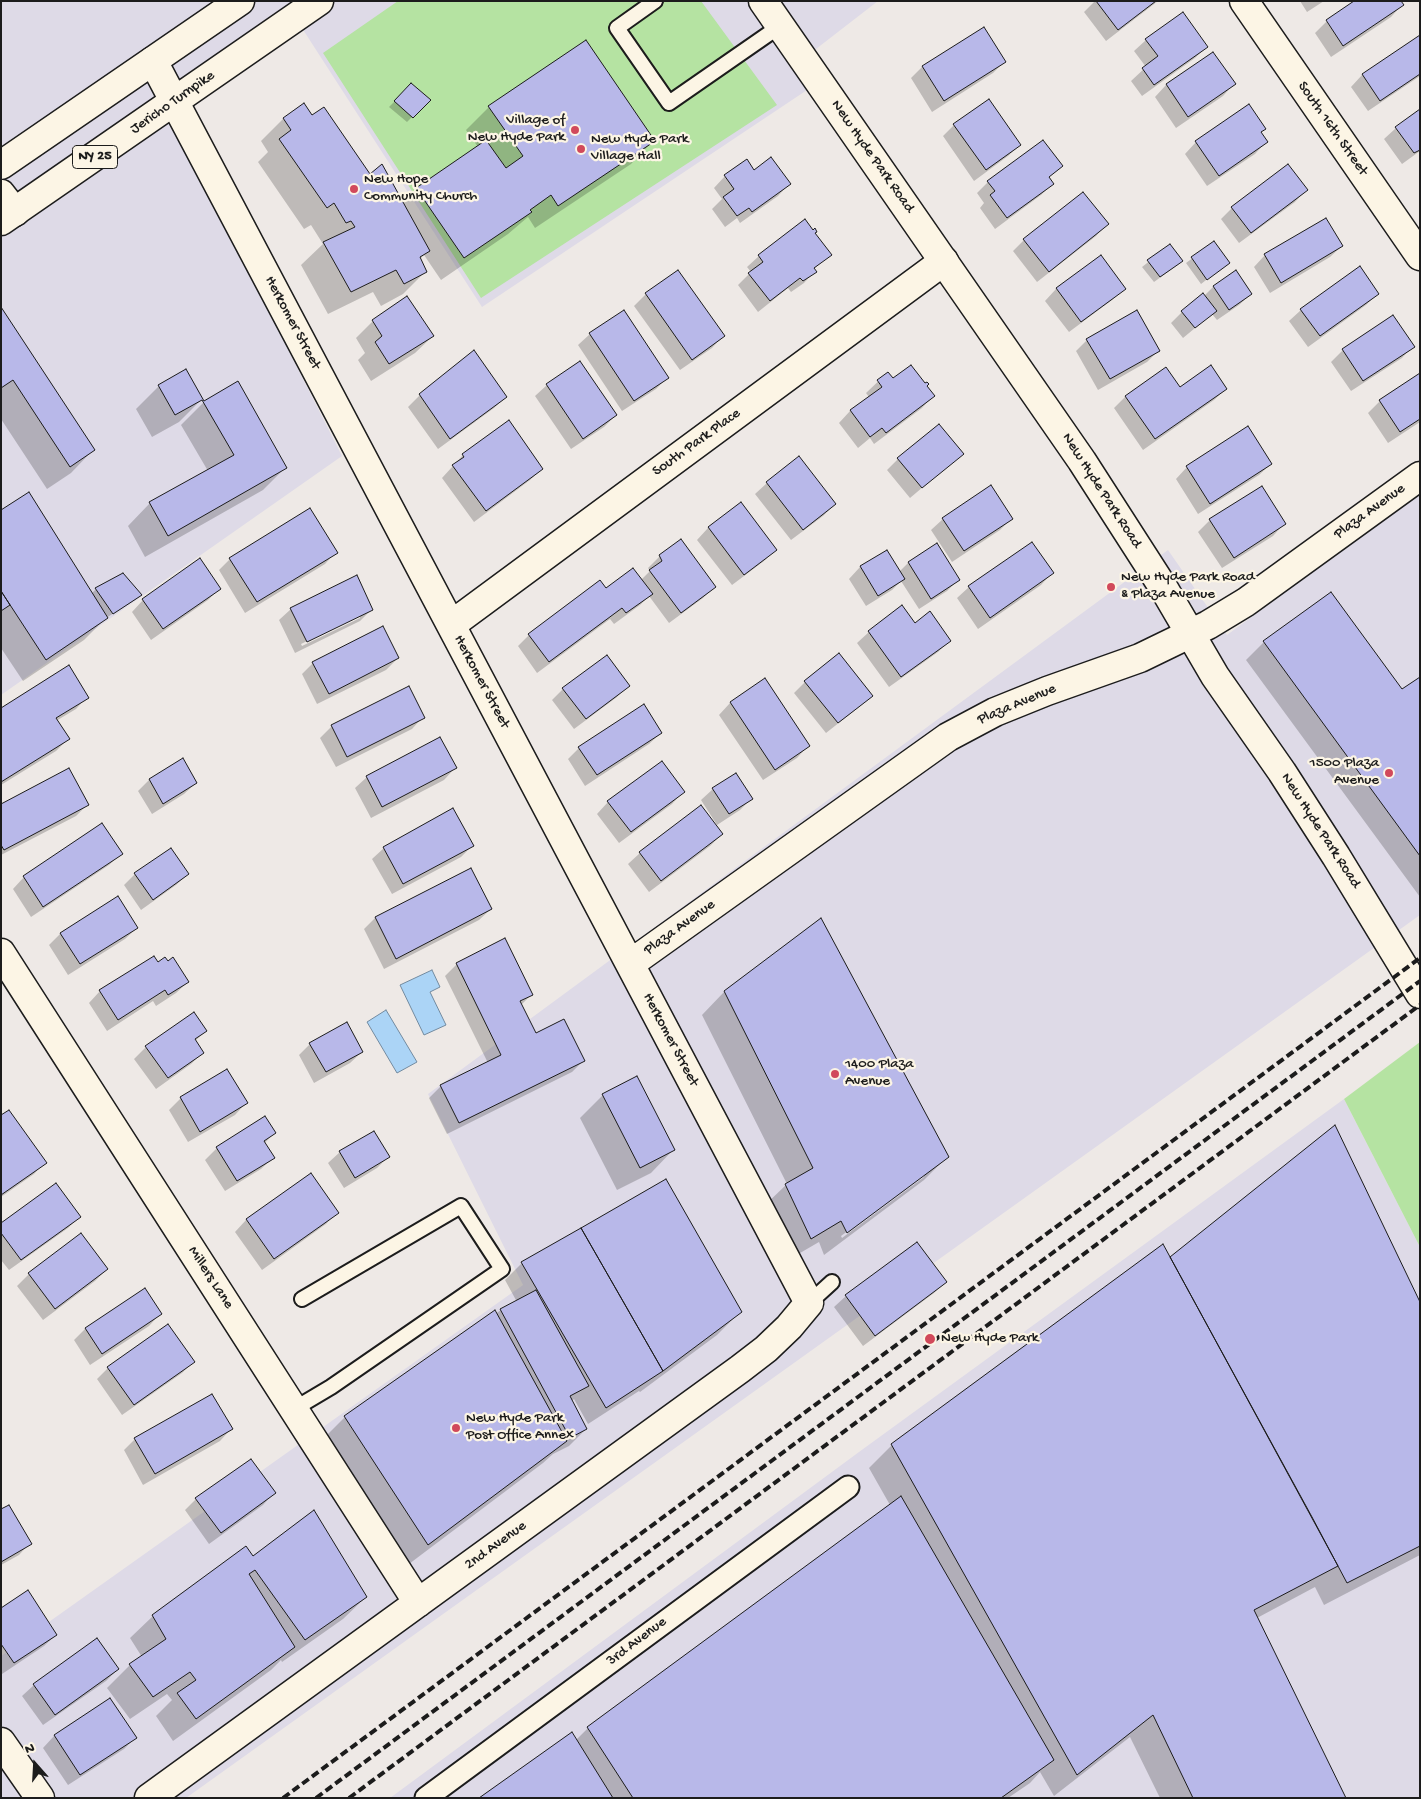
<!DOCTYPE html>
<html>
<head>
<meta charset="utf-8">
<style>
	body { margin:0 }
	#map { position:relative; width:1421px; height:1799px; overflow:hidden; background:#eee9e6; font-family:"Gochi Hand",sans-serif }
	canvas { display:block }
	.frame { position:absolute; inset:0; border:2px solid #1c1c1c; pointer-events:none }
	.north { position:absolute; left:10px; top:1739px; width:50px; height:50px; -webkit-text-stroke:4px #fcf5e5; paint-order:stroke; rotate:341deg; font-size:14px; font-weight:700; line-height:20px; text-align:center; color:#1c1c1c }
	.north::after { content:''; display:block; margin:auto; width:18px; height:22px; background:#1c1c1c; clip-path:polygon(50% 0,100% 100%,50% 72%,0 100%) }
</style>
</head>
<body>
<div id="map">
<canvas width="1421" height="1799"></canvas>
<div class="frame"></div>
<div class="north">N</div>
</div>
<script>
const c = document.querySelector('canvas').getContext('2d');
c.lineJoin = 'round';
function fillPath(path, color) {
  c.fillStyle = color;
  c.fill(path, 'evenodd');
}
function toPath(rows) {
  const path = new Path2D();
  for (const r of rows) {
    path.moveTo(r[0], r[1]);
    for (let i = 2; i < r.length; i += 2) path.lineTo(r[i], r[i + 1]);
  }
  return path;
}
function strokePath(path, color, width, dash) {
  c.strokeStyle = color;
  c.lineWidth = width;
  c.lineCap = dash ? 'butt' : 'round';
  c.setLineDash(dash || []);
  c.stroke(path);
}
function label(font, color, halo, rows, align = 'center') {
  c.font = font + ' "Gochi Hand",sans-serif';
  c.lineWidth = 4.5;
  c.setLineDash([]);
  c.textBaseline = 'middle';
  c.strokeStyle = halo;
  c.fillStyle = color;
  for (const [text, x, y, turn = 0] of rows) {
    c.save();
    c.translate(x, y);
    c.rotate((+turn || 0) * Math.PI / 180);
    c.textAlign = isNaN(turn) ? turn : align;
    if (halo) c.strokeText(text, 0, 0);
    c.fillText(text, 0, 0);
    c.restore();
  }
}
fillPath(toPath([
	[1,1,878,1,794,66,810,88,482,307,300,25,168,112,342,456,1,695],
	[1420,492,1420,915,186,1798,1,1798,1,1656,523,1285,428,1094,1168,550,1227,635],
	[1344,1099,1420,1247,1420,1798,390,1798,859,1452]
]), '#dedae7');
fillPath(toPath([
	[398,1,701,1,777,105,481,298,323,53],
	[1420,1042,1420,1247,1344,1099]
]), '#b5e3a2');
const water = toPath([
	[432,970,440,987,430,992,446,1025,424,1035,400,985,432,970],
	[386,1010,417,1062,397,1073,367,1022,386,1010]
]);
fillPath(water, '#abd4f6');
strokePath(water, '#728a9f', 1);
fillPath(toPath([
	[1095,1,1158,1,1106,41,1084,12],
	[1300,1,1324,1,1307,12],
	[1356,1,1402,5,1391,17,1331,57,1315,33,1327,21],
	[983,29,1004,62,993,73,932,112,911,78,922,67],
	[1420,36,1420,76,1368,111,1351,87,1362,75],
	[1146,40,1206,47,1195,58,1142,96,1131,81,1146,67,1134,51],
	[1213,53,1234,84,1223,96,1176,128,1155,97,1166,85],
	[411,85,429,100,407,122,389,107],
	[303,104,312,116,369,176,402,204,417,189,478,147,466,130,489,107,653,141,631,164,535,228,528,217,508,234,441,280,424,255,420,259,426,271,403,294,381,306,373,292,328,314,301,265,323,244,311,225,304,229,258,162,268,152,261,141,283,119],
	[1420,111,1420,151,1402,164,1384,139,1396,128],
	[954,125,1020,145,1008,156,974,181,943,136],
	[1265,128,1260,133,1266,142,1255,154,1207,186,1185,154,1196,142],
	[1061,166,1048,178,1052,184,1041,195,995,229,980,208,984,203,977,193,988,182],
	[754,172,789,184,778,196,740,223,737,218,725,227,712,209,722,199,714,188,725,176],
	[1306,190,1295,202,1239,243,1221,219,1232,208],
	[805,221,830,254,814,269,815,271,804,283,791,292,788,288,758,312,738,285,751,272,747,267,759,256],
	[1107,224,1096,236,1037,282,1013,251,1024,240],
	[1213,243,1228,263,1201,284,1186,263],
	[1170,245,1176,266,1154,282,1142,267],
	[1342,246,1330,257,1270,293,1254,267,1265,255],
	[1101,257,1124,288,1112,300,1069,332,1045,301,1056,289],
	[1360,268,1378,293,1366,305,1308,347,1289,321,1301,310],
	[677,272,723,336,712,348,680,370,634,306,646,294],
	[1236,272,1251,294,1239,305,1217,320,1212,314,1183,338,1171,323,1182,312,1204,296,1213,287],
	[1,309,93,450,71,473,47,489,1,419],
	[373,321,433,336,415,353,371,381,358,360,365,353,356,338],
	[590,334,667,378,656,389,622,411,578,345],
	[1087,340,1158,351,1147,362,1098,390,1076,351],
	[1413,346,1402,358,1351,391,1331,362,1343,350],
	[474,352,506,397,494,408,438,449,408,407,420,395],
	[1165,369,1179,389,1226,389,1214,400,1143,450,1114,408,1125,397],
	[185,371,202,399,179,422,152,437,136,409,159,386],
	[887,373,892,380,925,386,933,396,922,408,874,444,870,438,858,448,839,423,850,411,869,397,866,393],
	[1420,375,1420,422,1388,443,1368,413,1380,401],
	[547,385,616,415,604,427,571,449,535,396],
	[204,402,286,467,263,490,145,557,128,526,150,503,208,471,181,425],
	[962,454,910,498,887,470,898,459],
	[463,455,542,469,530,480,474,522,442,478],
	[1271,464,1259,475,1198,514,1176,479,1187,467],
	[767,483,835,504,823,516,791,540,755,494],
	[1261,488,1284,524,1273,536,1222,568,1198,532,1210,520],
	[740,504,775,550,764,561,732,585,697,540,708,528],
	[1,511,91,594,96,589,140,595,135,600,106,618,84,640,23,681,1,648],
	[943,519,1011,519,1000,530,952,562,931,530],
	[680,541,714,587,703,598,669,623,649,596,640,605,614,624,610,619,537,673,518,646,529,635,606,589,641,580,650,571,648,568,660,556],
	[1031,544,1052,573,1041,585,978,629,957,598,969,587],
	[936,545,958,580,947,591,919,609,901,581,892,590,866,606,849,579,860,567,886,551,899,572,908,563],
	[336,552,325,564,245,613,219,570,230,559],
	[220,588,208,600,151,640,132,612,143,600],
	[1331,594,1402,691,1420,678,1420,897,1246,660,1264,642],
	[902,607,914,624,949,641,938,652,889,687,857,643,869,632],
	[291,609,372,609,360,621,295,653,279,620],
	[360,615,360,618,302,646,301,644],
	[398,658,386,670,317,704,302,674,313,663],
	[764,680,808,746,797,758,763,780,719,715,730,703],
	[805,682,871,696,859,707,826,733,794,693],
	[628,685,617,697,574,729,552,700,563,689],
	[87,697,76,709,56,721,68,739,56,751,1,785,1,710],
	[423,717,412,729,336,767,320,738,332,726],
	[661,733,649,744,585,786,568,759,579,748],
	[182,760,196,783,184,794,152,814,138,791,149,780],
	[455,768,444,780,371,818,355,788,367,777],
	[713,789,751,799,740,810,717,825,701,800],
	[683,792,672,804,619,843,597,814,608,802],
	[1,805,87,805,76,816,1,855],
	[722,834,710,846,649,892,628,864,640,853],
	[472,846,461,857,392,894,372,859,384,848],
	[121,854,109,865,31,917,13,889,24,877],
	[471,869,491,909,479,920,384,969,364,929,375,918],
	[135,874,188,874,176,885,141,910,124,885],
	[118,897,137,928,125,939,68,975,49,945,60,934],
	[821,920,947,1157,924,1180,824,1255,819,1242,788,1260,763,1207,787,1184,702,1015,724,992],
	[924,1174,924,1177,842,1238,841,1236],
	[167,963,188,982,176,993,156,1006,153,1001,107,1031,89,1003,100,991,157,964],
	[457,964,532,994,521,1005,535,1034,583,1061,572,1072,447,1134,429,1098,441,1086,488,1063,445,976],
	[194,1014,206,1031,195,1041,203,1052,191,1064,156,1089,134,1059,146,1047],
	[310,1044,362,1052,350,1063,314,1083,299,1055],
	[227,1071,246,1103,235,1115,188,1142,169,1110,181,1098],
	[603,1095,673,1150,651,1173,617,1190,580,1118],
	[1,1117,45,1162,34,1174,1,1197],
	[265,1118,274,1133,264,1144,273,1158,261,1169,225,1191,205,1160,217,1148],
	[340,1152,388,1157,377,1168,344,1188,328,1163],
	[310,1174,337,1212,326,1224,262,1270,235,1232,246,1220],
	[79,1217,68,1228,9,1270,1,1260,1,1224],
	[81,1235,107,1269,95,1281,43,1320,17,1286,29,1274],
	[917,1243,946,1282,934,1293,863,1346,834,1307,846,1296],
	[1169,1259,1420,1305,1420,1555,1324,1605,1315,1587,1257,1618,1345,1798,1160,1798,1130,1737,1054,1796,1040,1772,1030,1783,1008,1798,482,1798,576,1740,588,1728,890,1505,869,1468,892,1445],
	[522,1263,740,1312,717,1335,640,1392,639,1391,588,1424,574,1399,571,1402,586,1429,569,1446,553,1454,543,1463,405,1567,323,1439,345,1417,501,1310,517,1302,505,1280],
	[144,1290,160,1314,149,1326,90,1365,74,1340,85,1329],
	[193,1362,182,1373,122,1415,97,1379,108,1368],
	[231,1429,220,1441,143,1485,124,1450,135,1439],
	[274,1493,263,1505,209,1544,185,1510,196,1499],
	[1,1511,30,1543,19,1555,1,1565],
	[253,1558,366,1597,343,1619,282,1662,281,1660,271,1670,173,1741,156,1716,172,1700,167,1694,130,1719,107,1688,130,1665,142,1657,130,1638,153,1616],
	[1,1609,56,1635,44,1646,2,1674],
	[118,1669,106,1681,43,1725,22,1696,34,1685],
	[110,1700,135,1738,124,1749,68,1785,43,1748,54,1736]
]), '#0003');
const building = toPath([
	[1096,1,1156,1,1118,30,1096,1],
	[1354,1,1401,1,1404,5,1343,46,1326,20,1354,1],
	[1183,12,1208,47,1154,85,1142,68,1158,56,1145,39,1183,12],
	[984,27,1006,62,944,101,922,66,984,27],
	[1420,35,1420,74,1380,101,1362,74,1420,35],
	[586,40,655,141,558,206,551,195,530,210,532,212,464,258,416,188,486,140,506,168,523,156,488,106,586,40],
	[1213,52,1236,84,1188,117,1166,84,1213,52],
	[411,83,431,100,413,118,394,101,411,83],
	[989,99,1021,145,986,170,953,124,989,99],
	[304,103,312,115,324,107,370,174,382,164,430,251,420,257,427,272,404,284,396,270,351,292,323,242,355,227,351,221,346,223,334,203,327,208,279,139,291,130,283,118,304,103],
	[1249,104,1266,129,1261,132,1268,142,1219,176,1195,141,1249,104],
	[1420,109,1420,150,1414,153,1395,127,1420,109],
	[1043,140,1063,166,1049,177,1054,184,1007,218,990,195,995,191,987,181,1043,140],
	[771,157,791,184,752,212,749,208,737,216,723,197,734,189,724,175,747,159,754,170,771,157],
	[1288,164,1308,190,1251,233,1231,207,1288,164],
	[1083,192,1109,224,1049,272,1023,239,1083,192],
	[1326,218,1343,246,1281,283,1264,254,1326,218],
	[805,219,813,230,815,228,817,232,815,233,832,255,814,268,817,272,803,281,800,278,770,301,748,273,763,262,758,255,805,219],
	[1214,241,1230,263,1207,280,1191,257,1214,241],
	[1170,244,1183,261,1160,277,1147,260,1170,244],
	[1101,255,1126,289,1081,322,1056,288,1101,255],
	[1360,266,1379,294,1320,336,1300,309,1360,266],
	[678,270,725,336,692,360,645,293,678,270],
	[1236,270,1252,294,1229,310,1213,286,1236,270],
	[1203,293,1217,311,1195,328,1181,311,1203,293],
	[407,296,434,336,389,364,375,342,382,336,372,320,407,296],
	[1,307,95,450,70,467,13,380,1,388,1,307],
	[624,310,669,378,634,401,589,333,624,310],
	[1137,310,1160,351,1110,379,1086,339,1137,310],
	[1393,315,1415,347,1363,381,1342,349,1393,315],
	[474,350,507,397,450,439,419,394,474,350],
	[580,361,617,415,583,439,546,384,580,361],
	[911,365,925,383,927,382,929,384,927,386,935,396,886,433,882,428,870,437,850,410,882,387,877,380,888,372,893,378,911,365],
	[1211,365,1227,389,1155,439,1125,396,1166,367,1180,387,1211,365],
	[186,369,204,401,238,381,287,468,168,536,149,502,234,455,202,400,175,415,158,385,186,369],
	[1420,373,1420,419,1400,432,1379,400,1420,373],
	[509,420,543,469,486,511,452,465,464,457,462,454,509,420],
	[939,424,964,454,922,488,897,458,939,424],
	[1248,426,1272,464,1210,504,1186,466,1248,426],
	[799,456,836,504,803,530,766,482,799,456],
	[991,485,1013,519,964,551,942,518,991,485],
	[1262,486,1286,524,1234,558,1209,519,1262,486],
	[29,492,108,618,46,660,1,591,1,510,29,492],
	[741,502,777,550,744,575,708,527,741,502],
	[310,508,338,553,257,602,229,558,310,508],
	[681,539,716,587,681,613,649,570,662,561,659,555,681,539],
	[1032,542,1054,573,990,618,968,586,1032,542],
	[937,543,960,580,931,599,908,562,937,543],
	[887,550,905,579,878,596,860,566,887,550],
	[200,558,221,589,163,629,142,599,200,558],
	[633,568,653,594,626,613,622,608,549,662,528,634,600,580,606,588,633,568],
	[123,573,142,595,113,614,95,588,123,573],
	[357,575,373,610,307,642,290,608,357,575],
	[1,591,10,605,1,611,1,591],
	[1331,592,1402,689,1420,677,1420,856,1263,641,1331,592],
	[902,605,915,623,930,611,951,641,901,677,868,631,902,605],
	[383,626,399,658,329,694,312,662,383,626],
	[839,653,873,696,838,723,804,681,839,653],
	[607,655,630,686,586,719,562,688,607,655],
	[69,665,89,698,56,718,70,739,1,782,1,708,69,665],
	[765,678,810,746,775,770,730,702,765,678],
	[409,686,425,718,347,757,331,725,409,686],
	[644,704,662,733,597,775,578,747,644,704],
	[440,737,457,768,382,807,366,776,440,737],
	[183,758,197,783,163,804,149,779,183,758],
	[662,761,685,792,631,832,607,801,662,761],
	[69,768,89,805,4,850,1,845,1,804,69,768],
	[736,773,753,799,729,814,712,788,736,773],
	[701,805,723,834,661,881,639,852,701,805],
	[453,808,474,846,403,884,383,847,453,808],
	[102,823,123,854,43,907,23,876,102,823],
	[171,848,189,874,153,900,134,873,171,848],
	[471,868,492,909,396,959,375,917,471,868],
	[118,896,138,928,80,964,60,933,118,896],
	[821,918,949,1157,847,1233,841,1221,811,1239,785,1184,813,1168,724,991,821,918],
	[505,938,533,995,520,1001,536,1033,564,1019,585,1061,459,1123,440,1085,501,1055,456,963,505,938],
	[154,956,158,962,165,957,168,961,173,957,189,982,168,995,165,990,118,1020,99,990,154,956],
	[194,1012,207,1031,195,1039,204,1053,168,1078,145,1046,194,1012],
	[347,1022,363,1052,326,1072,309,1043,347,1022],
	[227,1069,248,1103,200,1132,180,1097,227,1069],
	[637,1076,675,1150,640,1168,602,1094,637,1076],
	[9,1110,47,1163,1,1195,1,1115,9,1110],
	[265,1116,276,1133,264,1141,275,1158,237,1181,216,1147,265,1116],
	[1335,1125,1420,1302,1420,1546,1347,1583,1312,1517,1170,1257,1335,1125],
	[374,1131,390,1157,355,1178,339,1151,374,1131],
	[311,1173,339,1213,274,1259,246,1219,311,1173],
	[666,1179,742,1312,663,1371,581,1228,666,1179],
	[56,1183,81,1217,21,1260,1,1233,1,1223,56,1183],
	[581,1228,663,1371,606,1408,521,1262,581,1228],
	[81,1233,108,1269,55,1309,28,1273,81,1233],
	[917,1242,947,1282,875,1336,845,1295,917,1242],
	[1163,1244,1338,1566,1254,1610,1346,1798,1193,1798,1153,1715,1077,1775,891,1444,1163,1244],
	[145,1288,162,1314,102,1354,85,1328,145,1288],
	[536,1290,589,1386,570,1396,587,1429,570,1438,500,1309,536,1290],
	[495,1310,567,1441,428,1545,344,1416,495,1310],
	[168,1324,195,1362,134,1405,107,1367,168,1324],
	[212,1394,233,1429,155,1474,134,1438,212,1394],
	[251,1459,276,1493,221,1533,195,1498,251,1459],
	[901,1496,1054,1760,1001,1798,633,1798,587,1727,901,1496],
	[9,1505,32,1544,1,1562,1,1509,9,1505],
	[314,1510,367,1597,305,1640,255,1570,249,1574,295,1647,196,1719,177,1693,196,1680,190,1672,153,1697,129,1664,166,1639,152,1615,246,1546,253,1556,314,1510],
	[28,1590,57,1635,14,1663,1,1644,1,1608,28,1590],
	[97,1638,119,1669,55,1715,33,1684,97,1638],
	[110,1698,137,1738,80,1775,54,1735,110,1698],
	[572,1732,613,1798,479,1798,572,1732]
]);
fillPath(building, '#b8b8e9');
strokePath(building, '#1c1c1c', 1);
const service = toPath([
	[655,1,617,28,669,103,780,26],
	[809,1303,832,1282],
	[294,1409,331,1387,502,1269,461,1206,302,1299]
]);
const pedestrian = toPath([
	[426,1798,848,1487]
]);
const minor = toPath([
	[1244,1,1420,256],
	[1,194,15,212],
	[451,625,944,261],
	[1,953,418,1603],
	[630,964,948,737,995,712,1047,691,1140,658,1208,625,1246,602,1420,476],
	[1,1742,40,1798],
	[149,1798,740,1369,766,1349,789,1327,809,1303,153,61]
]);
const secondary = toPath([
	[763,1,1082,461,1163,587,1215,676,1282,772,1336,856,1420,994]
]);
const primary = toPath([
	[1,165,240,1],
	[1,221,319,1]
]);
strokePath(service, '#1c1c1c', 18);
strokePath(pedestrian, '#1c1c1c', 25);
strokePath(minor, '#1c1c1c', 31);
strokePath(secondary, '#1c1c1c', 31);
strokePath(primary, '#1c1c1c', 31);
strokePath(service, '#fcf5e5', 14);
strokePath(pedestrian, '#fcf5e5', 21);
strokePath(minor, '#fcf5e5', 28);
strokePath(secondary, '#fcf5e5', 28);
strokePath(primary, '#fcf5e5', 28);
strokePath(toPath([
	[283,1798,1420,958],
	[316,1798,1420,981],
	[349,1798,1420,1005]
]), '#1c1c1c', 4, [8, 4]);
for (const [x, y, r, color] of [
	[575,130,5,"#d1495b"],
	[581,149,5,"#d1495b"],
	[354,189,5,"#d1495b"],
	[1111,587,5,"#d1495b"],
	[1389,773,5,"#d1495b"],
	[835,1074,5,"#d1495b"],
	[930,1339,6,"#d1495b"],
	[456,1428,5,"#d1495b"]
]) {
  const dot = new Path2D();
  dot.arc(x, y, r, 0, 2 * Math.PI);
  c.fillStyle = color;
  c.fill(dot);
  strokePath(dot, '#fcf5e5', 2);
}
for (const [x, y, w] of [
	[95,157,45]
]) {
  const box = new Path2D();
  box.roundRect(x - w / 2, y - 11.5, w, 23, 4);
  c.fillStyle = '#fcf5e5';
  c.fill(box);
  strokePath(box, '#1c1c1c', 1);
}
label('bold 14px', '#1c1c1c', null, [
	["NY 25",95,157]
]);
label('15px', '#1c1c1c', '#fcf5e5', [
	["Jericho Turnpike",173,103,-35],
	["South 16th Street",1332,129,55],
	["New Hyde Park Road",872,157,55],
	["Herkomer Street",292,323,62],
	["South Park Place",697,443,-36],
	["New Hyde Park Road",1101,491,57],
	["Plaza Avenue",1370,512,-36],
	["Herkomer Street",481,682,62],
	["Plaza Avenue",1017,705,-23],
	["New Hyde Park Road",1320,831,57],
	["Plaza Avenue",680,928,-36],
	["Herkomer Street",670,1040,62],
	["Millers Lane",210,1278,57],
	["2nd Avenue",496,1546,-36],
	["3rd Avenue",637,1642,-37]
]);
label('15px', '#1c1c1c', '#fcf5e5', [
	["Village of",565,121,"right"],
	["New Hyde Park",565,138,"right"],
	["New Hyde Park",591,140],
	["Village Hall",591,157],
	["New Hope",364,180],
	["Community Church",364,197],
	["New Hyde Park Road",1121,578],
	["& Plaza Avenue",1121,595],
	["1500 Plaza",1379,764,"right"],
	["Avenue",1379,781,"right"],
	["1400 Plaza",845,1065],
	["Avenue",845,1082],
	["New Hyde Park",941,1339],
	["New Hyde Park",466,1419],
	["Post Office Annex",466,1436]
], 'left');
</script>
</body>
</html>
